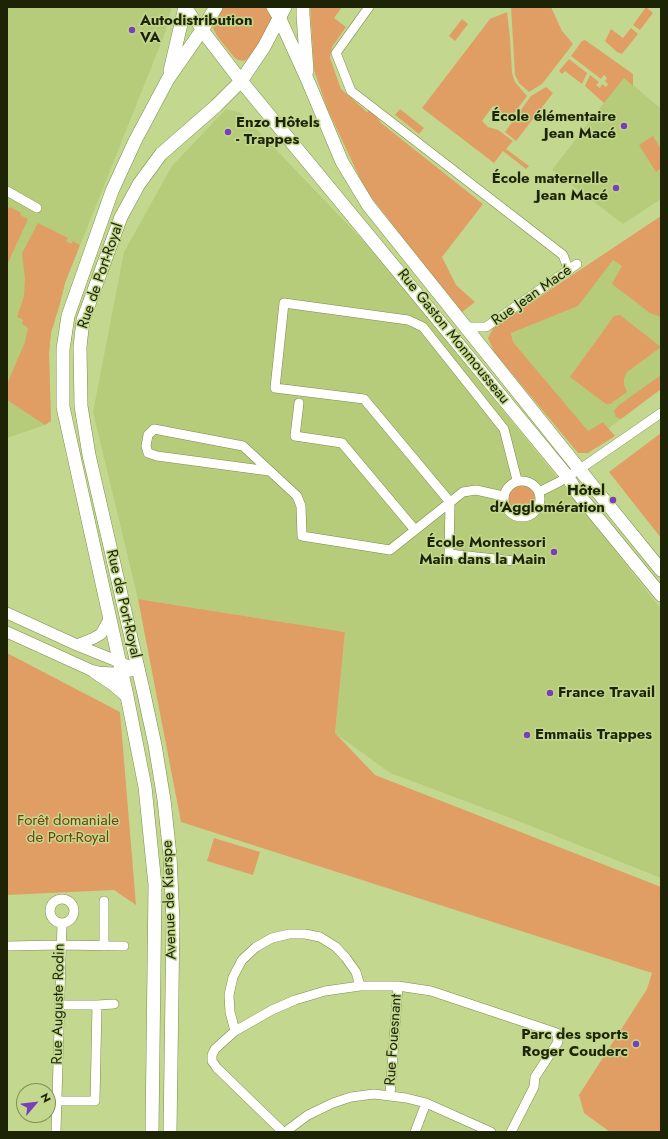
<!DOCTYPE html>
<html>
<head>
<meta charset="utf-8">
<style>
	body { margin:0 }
	#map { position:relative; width:668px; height:1139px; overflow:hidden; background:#c3d88e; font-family:Jost,sans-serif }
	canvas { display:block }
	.frame { position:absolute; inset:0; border:8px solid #1d2406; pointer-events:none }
	.north { position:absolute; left:16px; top:1083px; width:40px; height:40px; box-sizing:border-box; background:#c3d88e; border:1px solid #819058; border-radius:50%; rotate:62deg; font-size:11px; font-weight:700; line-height:16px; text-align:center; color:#1d2406 }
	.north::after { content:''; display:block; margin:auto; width:14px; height:18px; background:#7740b7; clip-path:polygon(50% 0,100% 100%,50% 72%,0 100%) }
</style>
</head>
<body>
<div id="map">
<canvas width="668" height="1139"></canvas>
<div class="frame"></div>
<div class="north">N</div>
</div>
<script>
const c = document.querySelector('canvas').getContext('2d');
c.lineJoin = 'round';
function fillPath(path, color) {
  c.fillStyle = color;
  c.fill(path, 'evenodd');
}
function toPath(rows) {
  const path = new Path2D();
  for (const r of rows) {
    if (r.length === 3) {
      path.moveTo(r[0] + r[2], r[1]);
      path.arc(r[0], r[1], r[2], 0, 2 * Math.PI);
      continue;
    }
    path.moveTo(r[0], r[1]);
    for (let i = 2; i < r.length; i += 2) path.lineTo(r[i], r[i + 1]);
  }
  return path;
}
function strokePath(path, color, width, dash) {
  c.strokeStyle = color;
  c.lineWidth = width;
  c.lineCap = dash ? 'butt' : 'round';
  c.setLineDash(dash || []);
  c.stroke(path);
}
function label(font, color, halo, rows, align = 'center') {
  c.font = font + ' Jost,sans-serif';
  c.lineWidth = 3;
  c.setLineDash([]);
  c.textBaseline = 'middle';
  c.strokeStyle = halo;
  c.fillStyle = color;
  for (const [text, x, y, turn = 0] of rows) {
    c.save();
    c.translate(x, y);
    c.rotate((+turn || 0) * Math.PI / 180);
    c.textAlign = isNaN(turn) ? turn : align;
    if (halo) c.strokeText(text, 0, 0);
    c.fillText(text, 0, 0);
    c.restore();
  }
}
fillPath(toPath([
	[7,7,170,7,171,10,165,33,65,283,59,307,51,333,49,353,51,421,45,425,7,438],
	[624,77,661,109,661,199,623,224,552,170],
	[226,109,241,113,377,255,553,472,661,609,661,878,513,819,390,773,335,733,345,632,138,599,93,412,124,252,172,166],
	[661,228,661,389,609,428,603,422,588,432,513,342,511,333,613,260]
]), '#b6cc7a');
fillPath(toPath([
	[223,7,267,7,272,17,270,26,250,57,244,61,238,60,234,57,217,36,213,28,215,21],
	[310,7,342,7,334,18,346,27,332,47,330,58,341,89,367,112,371,109,381,123,483,204,442,257,456,285,475,302,461,313,365,189,327,108,314,70],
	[511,7,551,7,562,31,573,44,542,84,529,92,519,83,515,75],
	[646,7,653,13,640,30,633,25],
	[507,12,510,38,512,73,515,82,527,96,510,119,493,106,482,121,488,127,498,130,513,141,506,149,529,166,526,169,503,151,494,163,422,108,490,19],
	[462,19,468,24,455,41,449,36],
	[631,28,638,34,622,54,617,52,605,41,611,29,623,38],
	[585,40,633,74,633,86,624,78,604,103,585,86,590,75,599,82,596,85,600,88,602,84,606,87,608,84,605,81,607,78,604,75,601,79,571,56,582,41],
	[569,59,587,73,582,84,565,71,562,74,559,71],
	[546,87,553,93,516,141,505,132,531,96],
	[400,109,424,128,419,134,395,115],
	[653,136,661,149,661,168,656,172,639,145],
	[7,207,10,208,11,207,21,213,20,215,28,219,7,265],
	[661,216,661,317,650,313,612,284,622,266,613,260,578,306,511,333,513,342,588,431,603,422,615,436,588,453,578,453,494,352,488,338,493,328],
	[38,223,68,238,66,241,71,244,73,241,80,245,65,283,59,307,51,333,49,353,51,421,45,425,7,400,7,384,25,342,28,328,22,324,23,320,17,317,24,296,25,279,22,253],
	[620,315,661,347,627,372,624,379,624,385,627,392,610,404,606,404,570,377,614,316],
	[661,375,661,389,621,419,616,417,614,411,619,405],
	[661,433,661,538,609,472],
	[521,499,14],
	[138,599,345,632,335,733,375,775,661,887,661,1132,610,1132,584,1113,579,1095,647,989,652,973,181,822],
	[7,653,120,712,136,905,114,890,7,895],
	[214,838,260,852,253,875,207,861]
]), '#e09e65');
const minor = toPath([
	[369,7,336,53,351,91,563,255,569,271],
	[7,191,37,208],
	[465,327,486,327,577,264],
	[299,403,295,436,342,443,415,530],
	[269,471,157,456,148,453,146,446,148,435,154,429,243,446,297,496,301,506,302,536,390,550,463,492,476,490,503,496],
	[522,499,18],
	[539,492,559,482,580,469,661,413],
	[514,561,449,554,450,502,364,399,275,388,284,303,408,320,423,327,504,429,517,480],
	[62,911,12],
	[104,901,104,946],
	[7,946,60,945,124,946],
	[97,1005,114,1004],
	[235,1031,230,1012,229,995,233,977,242,960,256,947,272,938,289,934,305,934,320,937,336,947,346,958,356,972,360,986],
	[390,1095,398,986],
	[57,1101,95,1101,97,1005,59,1005],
	[56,1132,62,924],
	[283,1132,217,1068,212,1061,212,1055,215,1049,235,1031,272,1010,295,1000,325,991,360,986,398,986,431,991,557,1033,558,1042,535,1077,534,1087,511,1132],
	[285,1132,308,1115,333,1103,351,1097,374,1094,406,1098,426,1103,491,1132],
	[415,1132,426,1103]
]);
const tertiary = toPath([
	[186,7,202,30],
	[7,613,77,645,139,670],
	[7,632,95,672,113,673,130,671],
	[77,645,94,638,101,634,110,618]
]);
const secondary = toPath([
	[273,7,279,17,308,81,342,162,368,205,592,485,661,570],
	[303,7,303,15,307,71],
	[202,30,241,81,567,476,579,495,661,595],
	[170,71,185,7],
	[95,672,113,684,127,696],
	[152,1132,155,885,145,787,127,696,63,407,63,349,68,316,112,191,135,141,168,79,202,30,216,7],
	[170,1132,173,921,170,856,164,800,155,745,144,694,89,455,81,406,80,347,83,320,121,217,139,184,161,154,216,106,241,81,264,47,285,7]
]);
strokePath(minor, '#7b8d46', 10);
strokePath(tertiary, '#7b8d46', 12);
strokePath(secondary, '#7b8d46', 14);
strokePath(minor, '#fff', 9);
strokePath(tertiary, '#fff', 11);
strokePath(secondary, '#fff', 13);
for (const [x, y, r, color] of [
	[132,30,4,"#7740b7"],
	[624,126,4,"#7740b7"],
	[228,132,4,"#7740b7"],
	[616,188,4,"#7740b7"],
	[613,500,4,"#7740b7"],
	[554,552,4,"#7740b7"],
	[550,693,4,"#7740b7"],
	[527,735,4,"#7740b7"],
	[636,1044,4,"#7740b7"]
]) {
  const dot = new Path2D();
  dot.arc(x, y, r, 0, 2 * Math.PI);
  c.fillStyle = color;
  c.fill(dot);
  strokePath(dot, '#c3d88e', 1.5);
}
label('bold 15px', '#1d2406', '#c3d88e', [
	["Autodistribution",140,21,"left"],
	["VA",140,38,"left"],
	["École élémentaire",616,117],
	["Jean Macé",616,134],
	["Enzo Hôtels",236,123,"left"],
	["- Trappes",236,140,"left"],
	["École maternelle",608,179],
	["Jean Macé",608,196],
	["Hôtel",605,491],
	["d'Agglomération",605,508],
	["École Montessori",546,543],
	["Main dans la Main",546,560],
	["France Travail",558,693,"left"],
	["Emmaüs Trappes",535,735,"left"],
	["Parc des sports",628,1035],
	["Roger Couderc",628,1052]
], 'right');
label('15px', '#1d2406', '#c3d88e', [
	["Rue de Port-Royal",101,276,-71],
	["Rue Jean Macé",532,296,-35],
	["Rue Gaston Monmousseau",453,337,51],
	["Rue de Port-Royal",123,604,77],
	["Avenue de Kierspe",170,900,-92],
	["Rue Auguste Rodin",59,1004,-89],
	["Rue Fouesnant",394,1040,-86]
]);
label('15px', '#72410c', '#c3d88e', [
	["Forêt domaniale",68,821],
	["de Port-Royal",68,838]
]);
</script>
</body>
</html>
